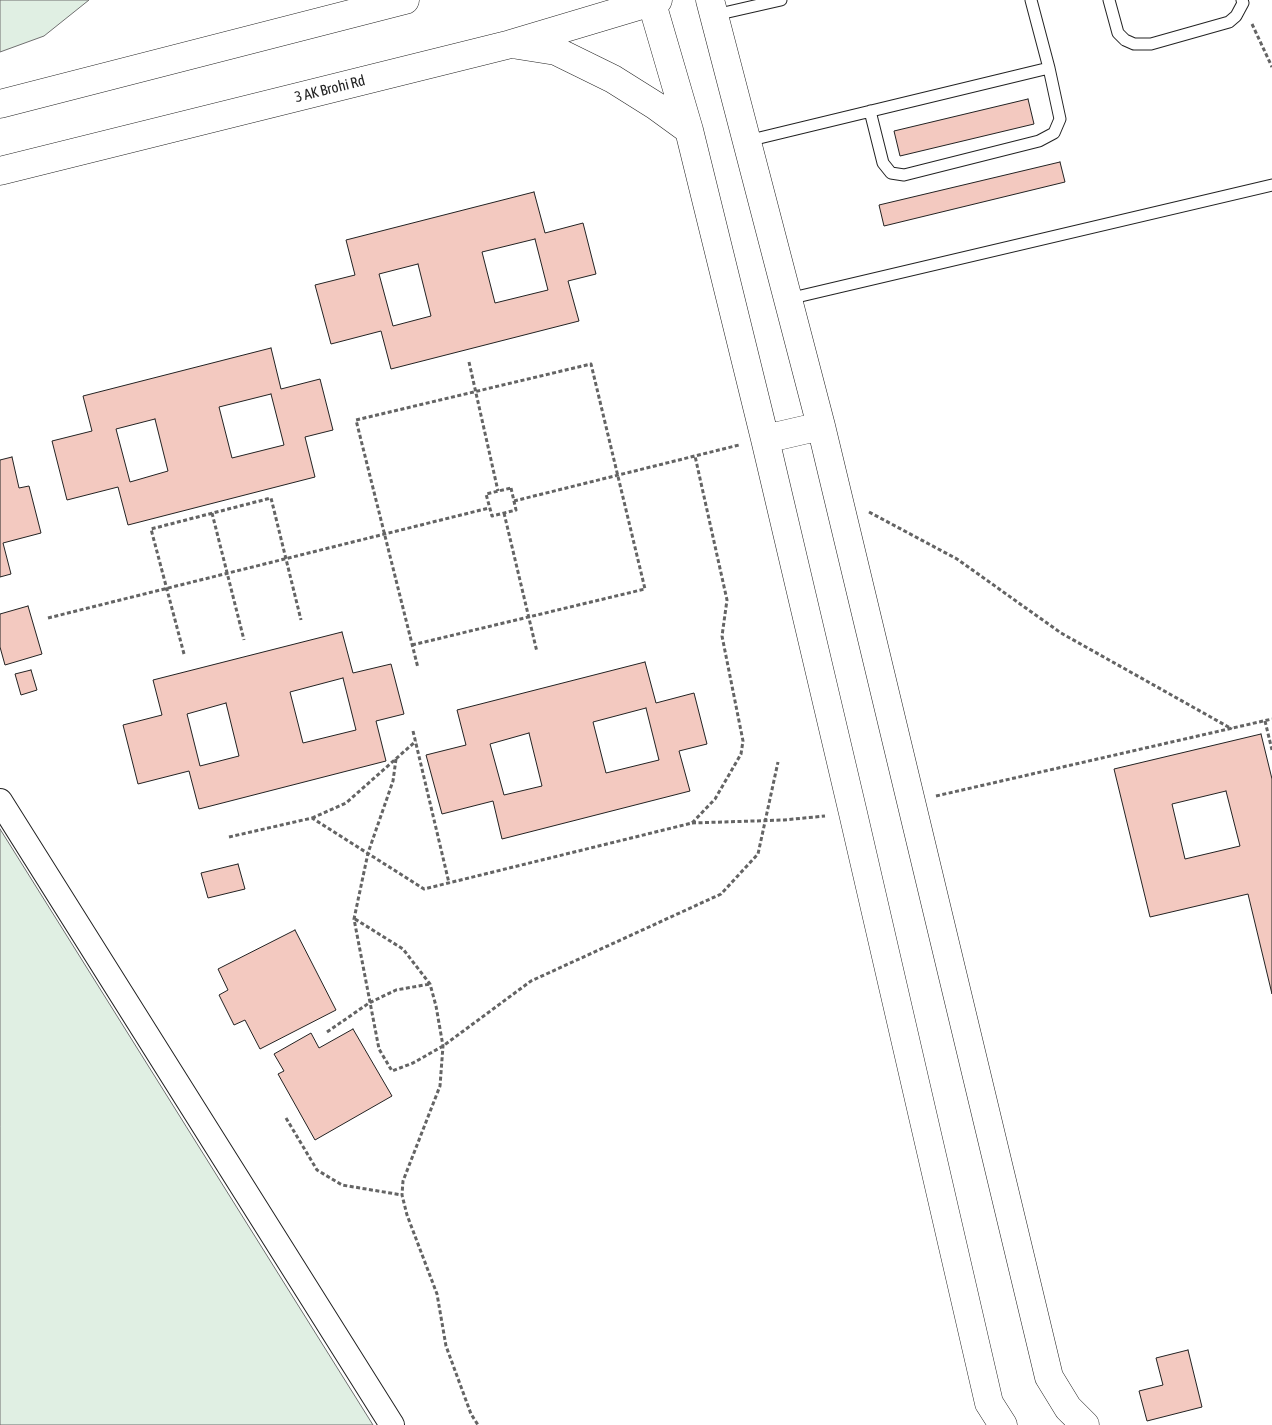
<!DOCTYPE html>
<html>
<head>
<meta charset="utf-8">
<style>
	body { margin:0 }
	canvas { display:block; background:#fff }
</style>
</head>
<body>
<canvas width="1272" height="1425"></canvas>
<script>
const c = document.querySelector('canvas').getContext('2d');
c.lineJoin = 'round';
function fillPath(path, color) {
  c.fillStyle = color;
  c.fill(path, 'evenodd');
}
function toPath(rows) {
  const path = new Path2D();
  for (const r of rows) {
    path.moveTo(r[0], r[1]);
    for (let i = 2; i < r.length; i += 2) path.lineTo(r[i], r[i + 1]);
  }
  return path;
}
function strokePath(path, color, width, dash) {
  c.strokeStyle = color;
  c.lineWidth = width;
  c.lineCap = dash ? 'butt' : 'round';
  c.setLineDash(dash || []);
  c.stroke(path);
}
function label(font, color, halo, rows, align = 'center') {
  c.font = font + ' "Asap Condensed",sans-serif';
  c.lineWidth = 4;
  c.setLineDash([]);
  c.textBaseline = 'middle';
  c.strokeStyle = halo;
  c.fillStyle = color;
  for (const [text, x, y, turn = 0] of rows) {
    c.save();
    c.translate(x, y);
    c.rotate((+turn || 0) * Math.PI / 180);
    c.textAlign = isNaN(turn) ? turn : align;
    if (halo) c.strokeText(text, 0, 0);
    c.fillText(text, 0, 0);
    c.restore();
  }
}
const green = toPath([
	[0,0,89,0,44,36,0,52,0,0],
	[0,829,373,1425,0,1425,0,829]
]);
fillPath(green, '#e0efe3');
strokePath(green, '#6f6f6f', 1);
const building = toPath([
	[1028,99,1034,124,900,156,894,131,1028,99],
	[1060,162,1065,182,884,226,879,205,1060,162],
	[534,192,545,233,583,223,596,274,568,281,579,321,391,369,381,331,331,344,315,285,355,275,346,240,534,192],
	[535,239,548,290,495,303,482,252,535,239],
	[418,264,431,316,393,326,379,274,418,264],
	[271,348,281,389,320,379,333,430,305,437,315,477,128,525,118,487,67,500,52,441,92,431,83,396,271,348],
	[271,394,284,445,232,458,219,407,271,394],
	[155,419,168,471,130,482,116,429,155,419],
	[12,457,19,488,29,486,41,533,3,543,11,574,0,577,0,460,12,457],
	[28,606,42,654,5,665,0,647,0,614,28,606],
	[342,632,353,673,391,664,404,714,376,721,386,761,199,809,189,771,138,784,123,725,162,715,153,680,342,632],
	[343,678,356,730,303,743,290,692,343,678],
	[226,703,239,756,200,766,187,714,226,703],
	[645,662,656,703,694,693,707,744,679,751,690,791,502,839,493,801,442,814,426,755,466,745,457,710,645,662],
	[646,708,659,760,606,773,593,722,646,708],
	[529,733,542,786,504,795,490,744,529,733],
	[31,670,37,690,21,695,15,674,31,670],
	[1261,734,1272,779,1272,994,1248,894,1150,917,1114,769,1261,734],
	[1226,791,1240,846,1185,859,1172,804,1226,791],
	[238,864,245,889,208,898,201,873,238,864],
	[295,930,336,1010,260,1049,245,1020,234,1025,219,995,228,990,218,969,295,930],
	[353,1029,392,1096,315,1140,278,1074,284,1071,274,1054,311,1033,319,1048,353,1029],
	[1188,1350,1202,1407,1147,1421,1139,1391,1163,1385,1156,1358,1188,1350]
]);
fillPath(building, '#f3c9c0');
strokePath(building, '#222', 1);
const lane = toPath([
	[1109,0,1118,33,1125,40,1134,44,1151,44,1229,22,1236,16,1243,3,1242,0],
	[715,15,781,0],
	[870,111,883,163,891,173,904,175,1039,141,1054,133,1060,119,1049,68],
	[747,141,1049,68,1031,0],
	[788,299,1272,185]
]);
const street = toPath([
	[0,801,392,1425]
]);
const secondary = toPath([
	[651,0,689,130,765,439,853,813,989,1403,1003,1425],
	[710,0,821,426,1049,1377,1068,1408,1085,1425],
	[518,45,556,51,613,79,656,106,689,130],
	[0,104,405,0],
	[0,171,511,44,658,0],
	[765,439,821,426]
]);
strokePath(lane, '#222', 13);
strokePath(street, '#222', 26);
strokePath(secondary, '#222', 29);
strokePath(toPath([
	[1252,24,1272,67],
	[469,362,498,491],
	[511,488,516,510,492,516,486,494,511,488],
	[514,501,739,445],
	[869,512,957,559,1061,633,1232,729],
	[212,513,244,640],
	[504,513,537,652],
	[48,618,489,508],
	[412,645,645,589,591,364,356,420,418,668],
	[184,654,151,529,271,498,301,620],
	[1265,721,1272,750],
	[413,731,449,883],
	[396,759,393,781,368,853,354,919,379,1049,392,1071,413,1063,443,1046,531,981,721,894,758,854,778,762],
	[936,796,1272,719],
	[312,818,346,803,416,741],
	[692,823,784,820,825,816],
	[229,837,312,818,424,889,692,823,715,799,741,754,743,741,722,636,727,600,695,456],
	[355,919,403,949,430,984,436,1006,443,1046,440,1086,403,1181,402,1195,407,1215,437,1294,446,1346,471,1414,478,1425],
	[327,1032,369,1003,396,990,430,984],
	[286,1118,317,1170,342,1185,402,1195]
]), '#646464', 3, [4, 2.5]);
strokePath(lane, '#fff', 11);
strokePath(street, '#fff', 24);
strokePath(secondary, '#fff', 28);
label('15px', '#222', '#fff', [
	["3 AK Brohi Rd",330,89,-14]
]);
</script>
</body>
</html>
